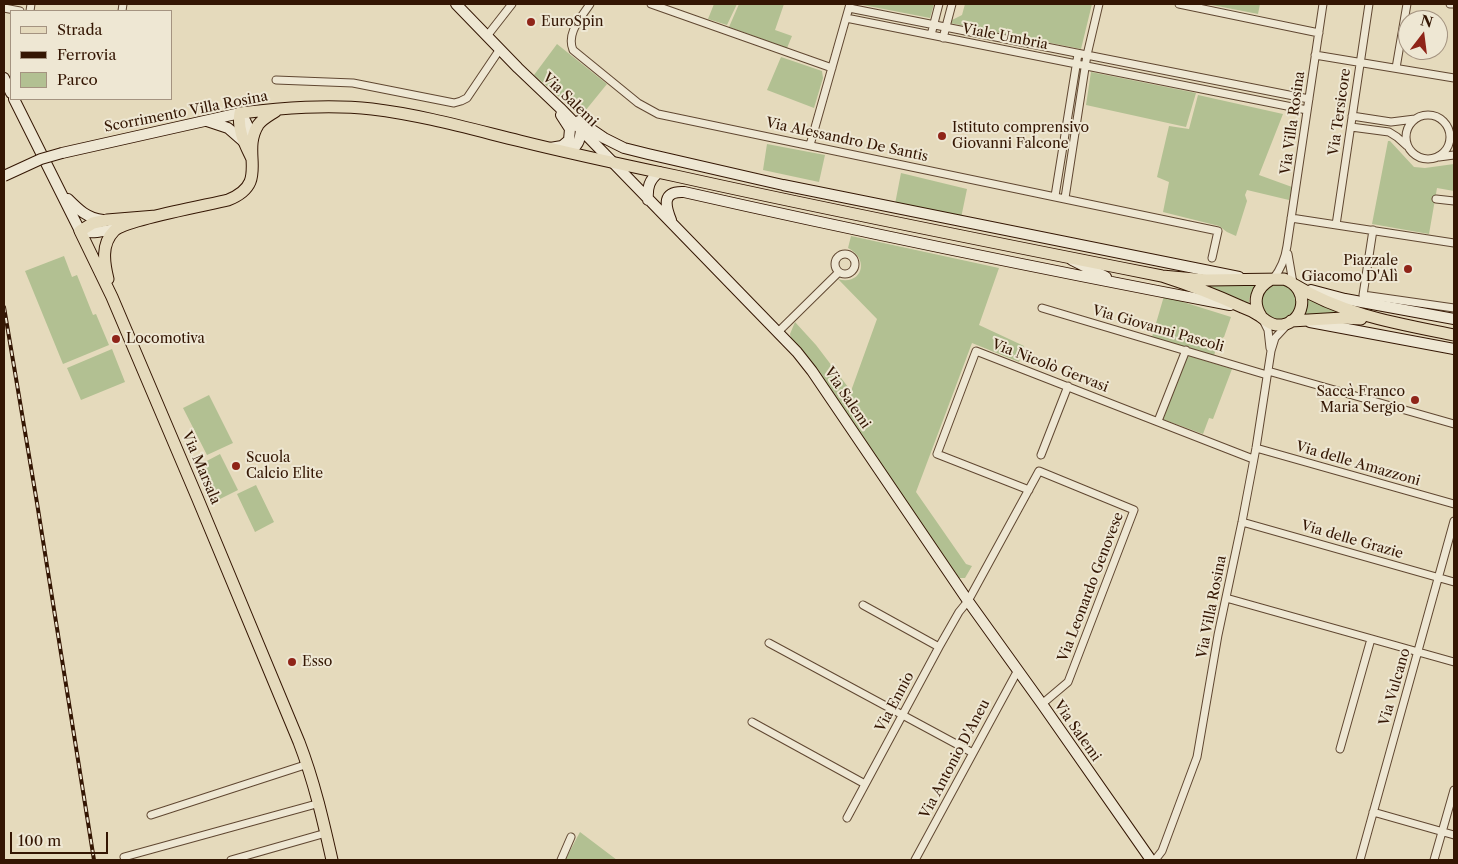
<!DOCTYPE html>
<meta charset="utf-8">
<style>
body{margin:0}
#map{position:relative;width:1458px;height:864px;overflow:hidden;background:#e5dabc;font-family:"Libre Caslon Text",serif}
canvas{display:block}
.frame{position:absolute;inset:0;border:5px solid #341603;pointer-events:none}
.legend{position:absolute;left:10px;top:10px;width:162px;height:90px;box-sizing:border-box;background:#eee7d3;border:1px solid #a49380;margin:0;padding:6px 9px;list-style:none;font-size:15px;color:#341603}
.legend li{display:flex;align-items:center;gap:10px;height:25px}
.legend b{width:25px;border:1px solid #a49380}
.north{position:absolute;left:1398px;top:10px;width:50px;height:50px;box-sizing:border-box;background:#eee7d3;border:1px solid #a49380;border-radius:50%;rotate:15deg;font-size:14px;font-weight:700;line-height:20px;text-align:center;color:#341603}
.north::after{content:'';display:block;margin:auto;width:18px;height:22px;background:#8f2418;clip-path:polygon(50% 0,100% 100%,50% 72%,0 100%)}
.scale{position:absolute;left:10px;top:832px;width:98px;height:22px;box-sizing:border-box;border:2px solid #341603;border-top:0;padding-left:6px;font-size:15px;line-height:18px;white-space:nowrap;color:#341603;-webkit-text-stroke:4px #eee7d3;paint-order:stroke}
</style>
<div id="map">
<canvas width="1458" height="864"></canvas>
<div class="frame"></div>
<ul class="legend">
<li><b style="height:6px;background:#e5dabc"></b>Strada</li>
<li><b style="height:6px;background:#341603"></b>Ferrovia</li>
<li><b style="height:14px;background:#b2c092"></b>Parco</li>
</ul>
<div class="north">N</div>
<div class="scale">100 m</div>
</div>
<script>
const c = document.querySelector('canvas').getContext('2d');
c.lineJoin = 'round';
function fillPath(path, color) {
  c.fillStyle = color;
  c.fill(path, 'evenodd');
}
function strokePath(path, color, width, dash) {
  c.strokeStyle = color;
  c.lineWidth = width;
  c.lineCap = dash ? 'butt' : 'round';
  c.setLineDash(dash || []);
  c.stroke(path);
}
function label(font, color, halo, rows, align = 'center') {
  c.font = font + ' "Libre Caslon Text",serif';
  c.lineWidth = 4;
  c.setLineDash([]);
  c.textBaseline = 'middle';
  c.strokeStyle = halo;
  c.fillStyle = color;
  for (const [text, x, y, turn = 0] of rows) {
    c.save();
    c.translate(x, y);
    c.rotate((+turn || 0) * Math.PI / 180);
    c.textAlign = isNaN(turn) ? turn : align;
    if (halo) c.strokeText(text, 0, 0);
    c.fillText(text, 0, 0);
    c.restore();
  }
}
fillPath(new Path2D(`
 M714,4H737L727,25L708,19Z
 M739,4H784L775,30L792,36L787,48L729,27Z
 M858,4H934L930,18Z
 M965,4H1092L1081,49L950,23V21L962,15Z
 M1207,4H1260L1258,14Z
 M557,44L607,84L581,116L534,75Z
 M781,57L822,71L823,78L814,108L767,90Z
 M1091,72L1196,93L1186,127L1086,105Z
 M1198,95L1283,114L1259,175L1292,187L1289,200L1247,190L1245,195L1247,201L1236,236L1227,232L1219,226L1163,212L1169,182L1157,177L1169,126L1189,129Z
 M1388,141H1390L1414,167L1425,168L1454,164V191L1437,188L1429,234L1372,224Z
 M767,144L825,155L819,182L763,170Z
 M901,173L967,189L961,218L895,204Z
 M851,236L999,268L979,325L1024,346L1019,362L972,343L916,492L966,564L972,566L965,578H959L830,389L805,354L791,338L790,334L795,322L816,345L851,391L877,319L838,279C861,286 871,260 848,248Z
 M64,256L72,277L77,275L93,315L96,314L109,345L63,364L25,271Z
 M1273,283L1287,284L1299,301L1289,320L1274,322L1262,313L1261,292Z
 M1197,284L1254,286L1249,299V304Z
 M1306,295L1346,313L1305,315L1308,301Z
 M1164,296L1231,317L1224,337L1218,340L1214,356L1152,337Z
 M112,349L125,382L81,400L67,368Z
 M1186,355L1232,369L1213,419L1209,418L1203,434L1162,419Z
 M209,395L233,443L207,455L183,408Z
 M220,454L238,490L218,500L201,464Z
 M256,485L274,522L255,532L237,494Z
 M580,832L617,860H565Z`), '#b2c092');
const street = new Path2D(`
 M590,4C581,18 566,33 573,50L638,103L658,114L1218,231L1212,258
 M651,4L832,68
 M1179,4L1319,33
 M1450,4H1454
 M4,8L20,11
 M849,8L1309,99
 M30,11L31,4
 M122,11L123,4
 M846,18L1307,110
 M931,35L939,4
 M487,36L512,4
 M943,38L952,4
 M1315,55L1454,78
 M1396,68L1407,4
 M276,80L353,83L454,103L461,101L467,98L500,49
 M1406 137a22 22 0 1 1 44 0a22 22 0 1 1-44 0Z
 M1352,116L1391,122L1415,119
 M1351,127L1389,132L1397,137L1407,146
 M810,145L850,4
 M1439,157L1454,155
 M1055,196L1078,54
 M1065,198L1087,55L1099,4
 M1436,199L1454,201
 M1291,218L1454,243
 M1336,225L1369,4
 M1373,230L1363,295L1454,308
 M1288,254L1293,283
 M835 264a10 10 0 1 1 20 0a10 10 0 1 1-20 0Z
 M1273,279C1281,269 1285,260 1287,246L1323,4
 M1042,308L1267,375
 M1263,320L1268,330L1270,348
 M778,332L839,272
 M1268,371L1454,424
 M1158,421L1186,350
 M1256,448L1454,504
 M1041,455L1068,386
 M1029,490L937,454L976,351L1253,459
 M1242,522L1454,582
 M1226,598L1454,662
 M863,605L939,647
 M769,643L973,753
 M752,722L865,784
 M1340,749L1371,639
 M1373,812L1454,835
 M151,815L308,764
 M847,818L939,647L959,612L968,601L1039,471L1134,510L1068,682L1042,704
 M124,857L320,803
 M231,860L326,833
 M561,860L571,837
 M915,860L1018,670
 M1155,860L1162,851L1197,757L1218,635L1242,522L1256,448L1271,351L1275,338L1287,325
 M1360,860L1454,521
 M1434,860L1454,790`);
const secondary = new Path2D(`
 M456,4L518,68L560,108L797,352L812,371L968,601L1042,704L1151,860
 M4,78L11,93
 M14,99L80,231C93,234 104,231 118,228
 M207,121L228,128L244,142
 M579,121L604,138L624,148L648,154L783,185L1239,277
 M550,148L562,146L569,140L570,129L561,115
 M567,152C578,147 580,141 581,129
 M62,153L240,113C247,121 249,130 252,140
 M68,199C79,210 87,218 103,220
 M648,200C647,188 649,180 659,172
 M671,220C665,205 662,191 684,192C865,233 1047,270 1230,305
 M1072,260L1106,277
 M1311,290L1345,299L1454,319
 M1310,322L1454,349`);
const primary = new Path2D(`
 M252,159C245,144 237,130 240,113C283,108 328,104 372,109C422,115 471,129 520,141C572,154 624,165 676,176C838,212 1000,244 1162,276L1206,280L1284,279C1312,288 1305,327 1276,325C1269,324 1265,320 1260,316C1254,312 1248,309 1242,307C1216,295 1190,285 1162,276
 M156,216L107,220L93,223L80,231L112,297L197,497L299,742C314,781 323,820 332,860
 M108,279C104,263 101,244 114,231C124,220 208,205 228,200C271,183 240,154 258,125C262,119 270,115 276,111
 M1295,285C1343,315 1400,324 1454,335
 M1261,316C1252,302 1256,288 1270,280
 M1291,321L1343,318L1361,319`);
strokePath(street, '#604731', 9);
strokePath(secondary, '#341603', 12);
strokePath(primary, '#341603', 13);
strokePath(street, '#eee7d3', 7);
strokePath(secondary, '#eee7d3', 10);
strokePath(primary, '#e5dabc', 11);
const rail = new Path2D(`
 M4,307L37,503L94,860`);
strokePath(rail, '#341603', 4);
strokePath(rail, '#eee7d3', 2, [5.5]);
const secondaryBridge = new Path2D(`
 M4,176L41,159L62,153`);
strokePath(secondaryBridge, '#341603', 12, []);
strokePath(secondaryBridge, '#eee7d3', 10);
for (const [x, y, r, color] of [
 [531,22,5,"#8f2418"],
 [942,136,5,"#8f2418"],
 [1408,269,5,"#8f2418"],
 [116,339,5,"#8f2418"],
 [1415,400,5,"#8f2418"],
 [236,466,5,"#8f2418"],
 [292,662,5,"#8f2418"]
]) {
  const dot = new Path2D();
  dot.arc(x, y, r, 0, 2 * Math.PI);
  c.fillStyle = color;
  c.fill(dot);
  strokePath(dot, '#eee7d3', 2);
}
label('14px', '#341603', '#eee7d3', [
 ["EuroSpin",541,22],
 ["Istituto comprensivo",952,128],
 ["Giovanni Falcone",952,144],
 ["Piazzale",1398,261,"right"],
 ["Giacomo D'Alì",1398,277,"right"],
 ["Locomotiva",126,339],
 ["Saccà Franco",1405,392,"right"],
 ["Maria Sergio",1405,408,"right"],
 ["Scuola",246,458],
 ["Calcio Elite",246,474],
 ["Esso",302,662]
], 'left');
label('14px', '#341603', '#eee7d3', [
 ["Viale Umbria",1005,37,11],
 ["Via Salemi",570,100,44],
 ["Scorrimento Villa Rosina",186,112,-11],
 ["Via Tersicore",1340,112,-82],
 ["Via Villa Rosina",1293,123,-82],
 ["Via Alessandro De Santis",847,140,12],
 ["Via Giovanni Pascoli",1158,329,16],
 ["Via Nicolò Gervasi",1050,366,21],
 ["Via Salemi",847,398,56],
 ["Via delle Amazzoni",1358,464,16],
 ["Via Marsala",201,468,67],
 ["Via delle Grazie",1352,540,16],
 ["Via Leonardo Genovese",1091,587,-69],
 ["Via Villa Rosina",1212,607,-79],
 ["Via Vulcano",1395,687,-74],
 ["Via Ennio",895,702,-62],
 ["Via Salemi",1077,731,55],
 ["Via Antonio D'Aneu",955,759,-62]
]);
</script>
